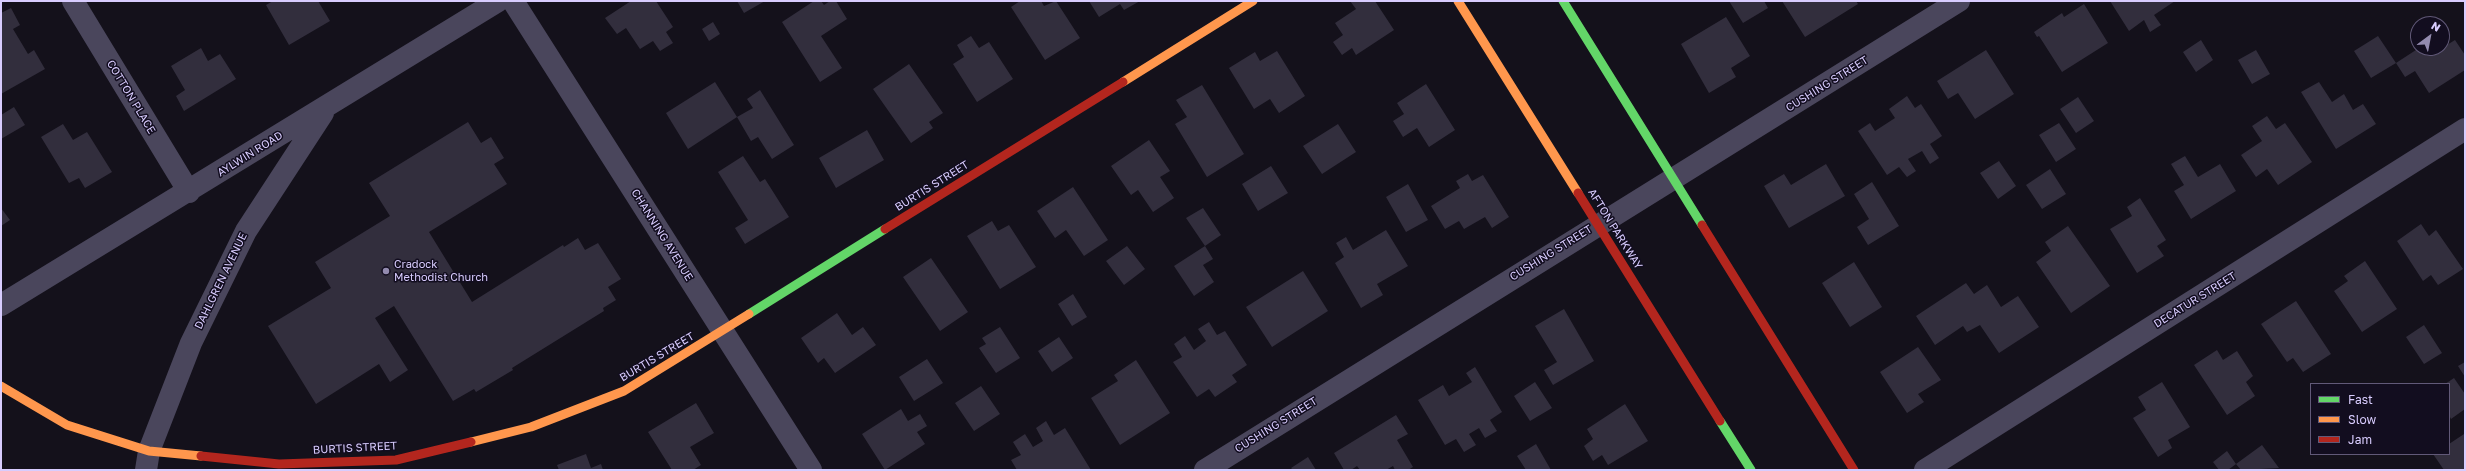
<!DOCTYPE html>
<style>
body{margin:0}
#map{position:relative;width:2466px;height:471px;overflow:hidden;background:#14111b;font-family:"Golos Text",sans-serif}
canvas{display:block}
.frame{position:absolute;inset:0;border:2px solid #d8ccfe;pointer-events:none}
.legend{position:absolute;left:2310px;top:383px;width:140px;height:72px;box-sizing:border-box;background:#120d1f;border:1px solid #615978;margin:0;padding:5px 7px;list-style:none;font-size:12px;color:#d8ccfe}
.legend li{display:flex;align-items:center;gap:8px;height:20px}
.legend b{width:20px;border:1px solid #615978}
.north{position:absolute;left:2410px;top:16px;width:40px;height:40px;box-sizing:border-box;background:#120d1f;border:1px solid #615978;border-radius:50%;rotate:32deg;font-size:11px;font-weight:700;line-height:16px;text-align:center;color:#d8ccfe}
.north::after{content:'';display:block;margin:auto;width:14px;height:18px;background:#938baf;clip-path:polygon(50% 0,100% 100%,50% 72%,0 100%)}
</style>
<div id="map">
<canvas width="2466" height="471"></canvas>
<div class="frame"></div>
<ul class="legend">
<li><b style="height:5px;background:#63d668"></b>Fast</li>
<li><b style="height:5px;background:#ff974d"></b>Slow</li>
<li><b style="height:5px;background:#b3261e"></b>Jam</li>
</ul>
<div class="north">N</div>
</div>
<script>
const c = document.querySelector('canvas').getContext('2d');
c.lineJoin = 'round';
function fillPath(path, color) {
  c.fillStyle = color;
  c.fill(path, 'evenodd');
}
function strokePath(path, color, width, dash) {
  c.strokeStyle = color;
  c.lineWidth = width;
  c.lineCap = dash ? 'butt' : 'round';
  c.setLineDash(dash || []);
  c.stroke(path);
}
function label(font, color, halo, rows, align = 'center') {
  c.font = font + ' "Golos Text",sans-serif';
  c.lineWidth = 3;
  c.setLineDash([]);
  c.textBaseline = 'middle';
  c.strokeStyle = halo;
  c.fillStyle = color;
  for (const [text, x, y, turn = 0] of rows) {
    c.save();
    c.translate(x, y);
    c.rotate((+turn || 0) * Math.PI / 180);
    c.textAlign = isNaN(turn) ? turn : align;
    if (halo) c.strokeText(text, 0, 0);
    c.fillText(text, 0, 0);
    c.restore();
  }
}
fillPath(new Path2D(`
 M273,1H318L330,21L289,45L266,5Z
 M631,1H656L673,27L666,32L673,43L660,51L653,41L640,49L626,28L617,34L605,18Z
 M737,1H765L744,13Z
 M814,1H821L824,5L830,1H836L847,19L821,36L842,68L820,82L782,22Z
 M1020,1H1041L1044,6L1056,1L1080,38L1045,60L1011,7Z
 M1089,1H1140L1124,10L1120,4L1099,17Z
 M1350,1H1375L1394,30L1356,55L1352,48L1342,55L1333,42L1343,35L1335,23L1356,9Z
 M1729,1H1764L1768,8L1743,23Z
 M1782,1H1856L1858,4L1805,37Z
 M2110,1H2175L2154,15L2161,25L2150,32L2144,20L2129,31Z
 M2084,4L2108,43L2062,72L2039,36L2037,37L2034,32L2062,13L2064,17Z
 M11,8L20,25L13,29L28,54L34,50L45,69L1,94V13Z
 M1726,17L1750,56L1731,68L1736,77L1709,93L1681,44Z
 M713,22L720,34L709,41L702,29Z
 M971,36L979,48L989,42L1013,79L977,102L953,64L964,57L957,45Z
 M2378,36L2396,63L2419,48H2442L2455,40L2465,55V70L2429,93L2415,71L2405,77L2396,63L2371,78L2354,51Z
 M2201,40L2213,60L2196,72L2183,52Z
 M201,48L208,61L220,54L236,79L184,111L176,96L185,90L171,66Z
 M1986,50L2014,94L1975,119L1958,93L1948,99L1937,81Z
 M2256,50L2270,74L2252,84L2238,60Z
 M1277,51L1305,96L1279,113L1270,99L1254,109L1229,68L1255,52L1260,61Z
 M909,64L943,113L929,122L933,128L911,143L873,89Z
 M715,82L737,117L688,149L666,113Z
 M2319,82L2332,102L2344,94L2353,110L2363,104L2376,124L2336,149L2301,92Z
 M1426,84L1455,130L1429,147L1417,128L1403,137L1393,121L1404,114L1397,103Z
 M1202,85L1244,154L1207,177L1175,124L1187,117L1176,100Z
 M760,90L794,145L772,159L758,137L751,141L737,117L753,108L747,99Z
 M1907,96L1915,108L1921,104L1942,136L1930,144L1939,158L1930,164L1922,151L1908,159L1916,171L1907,177L1899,167L1887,175L1858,131L1870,123L1875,131L1895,118L1889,109Z
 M2078,97L2094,121L2076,133L2060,109Z
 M14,107L25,125L1,139V115Z
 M2267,116L2276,129L2285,123L2312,162L2278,185L2267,169L2256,177L2241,155L2262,141L2252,126Z
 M468,122L481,143L491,137L504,158L494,164L507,184L429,232L472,302L563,245L564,247L578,238L585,250L598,243L621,279L608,287L616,300L603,308L604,311L512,368L513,370L476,392L474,389L453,401L394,306L375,318L408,370L390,382L379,364L316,404L268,326L331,288L315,262L390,216L369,183Z
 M2059,123L2076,149L2056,162L2039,135Z
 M63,124L73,140L87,132L112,172L85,188L79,178L69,183L41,137Z
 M1338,124L1356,152L1322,174L1303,146Z
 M867,130L884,160L836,188L819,158Z
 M1149,140L1170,171L1160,177L1174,198L1153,212L1138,190L1131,195L1111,166Z
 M743,156L760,182L765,179L789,217L745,244L735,228L748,220L718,172Z
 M2185,156L2198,177L2220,164L2236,191L2191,219L2174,191L2184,185L2171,164Z
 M1999,161L2016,186L1998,199L1980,173Z
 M1826,164L1845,196L1789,228L1764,186L1784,174L1791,185Z
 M1271,166L1288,193L1258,211L1242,184Z
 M2050,169L2066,194L2042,209L2026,185Z
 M1468,174L1472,181L1483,175L1509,217L1492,228L1485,217L1464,229L1459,221L1445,229L1431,206L1460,188L1456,181Z
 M1872,182L1899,226L1868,245L1857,227L1869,219L1854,194Z
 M1408,184L1428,220L1406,232L1386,197Z
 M1073,187L1108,240L1084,256L1066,230L1055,238L1037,211Z
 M2140,198L2166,240L2157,246L2164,256L2137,273L2110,229L2132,216L2127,207Z
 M1,208L10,220L1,226Z
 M1203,208L1221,235L1205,246L1186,218Z
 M992,221L998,231L1009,225L1036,267L1000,289L967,236Z
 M2421,224L2429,236L2436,230L2463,269L2438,285L2431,275L2423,281L2397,241Z
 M2068,226L2110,286L2071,313L2036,262L2051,251L2045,242Z
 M1386,230L1408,266L1377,284L1383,295L1361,308L1335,263L1344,257L1336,243L1346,237L1353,250Z
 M1127,246L1145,269L1124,285L1106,261Z
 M1205,246L1213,259L1203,265L1214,282L1194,296L1174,266Z
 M931,258L968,312L940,331L903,277Z
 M2365,261L2397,309L2362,332L2334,291L2348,281L2344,276Z
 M1854,262L1882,307L1850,327L1822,283Z
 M1303,271L1328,311L1272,347L1246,307Z
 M1966,283L1974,294L1987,285L2001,307L2018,296L2039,327L1999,353L1980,325L1967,332L1963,326L1935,345L1916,316Z
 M1073,294L1087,317L1072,326L1058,304Z
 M2296,301L2331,354L2303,372L2293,358L2287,362L2261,324Z
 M1564,309L1594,361L1553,385L1544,370L1557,362L1535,326Z
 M837,313L852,335L863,327L876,345L835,373L824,358L818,363L801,338Z
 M1209,322L1217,335L1225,331L1247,365L1232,375L1237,382L1215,397L1209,389L1197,397L1173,362L1182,357L1174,344L1185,336L1194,350L1206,341L1198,329Z
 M2424,325L2442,353L2424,364L2406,337Z
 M1000,327L1020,358L996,373L979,348L986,344L982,338Z
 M1059,337L1073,358L1052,372L1038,351Z
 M1918,347L1941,380L1918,394L1924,402L1907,413L1880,372Z
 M2217,350L2223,360L2237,351L2253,376L2246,382L2255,396L2227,415L2194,365Z
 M927,359L943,383L914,401L899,377Z
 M1136,360L1170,413L1120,445L1091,398L1118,381L1114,375Z
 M2465,362V377L2458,366Z
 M1475,367L1502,412L1490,420L1497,431L1485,438L1479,428L1469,434L1476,445L1464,452L1456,439L1445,445L1418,400L1443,385L1449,396L1472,382L1466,373Z
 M2454,378L2465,394V409L2451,419L2449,415V384H2445Z
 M1535,382L1552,408L1530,421L1514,396Z
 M2162,382L2190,427L2168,440L2172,448L2158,457L2133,418L2146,410L2138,397Z
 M981,386L1000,414L974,431L955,403Z
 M696,403L714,433L690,447L701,465L693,470H672L648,432Z
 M1625,404L1648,441L1608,465L1602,455L1593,461L1584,446L1593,439L1587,429Z
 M901,409L908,421L920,414L927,426L917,432L925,444L885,470L862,434Z
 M1396,415L1408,434L1397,440L1413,467L1408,470H1395L1393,466L1386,470H1360L1357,466L1351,470H1344L1334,453Z
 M1046,421L1054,435L1065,428L1091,470H1017L1011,460L1021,455L1013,442L1025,434L1033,447L1043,441L1036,428Z
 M2464,434L2465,470H2444L2433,454H2449V444Z
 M1536,444L1551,470H1526L1517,456Z
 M2262,445L2279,468L2241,470L2236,464Z
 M2227,451L2236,464L2228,470H2219L2213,462Z
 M586,454L591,468L601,464L603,470H559L557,465Z
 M1308,457L1316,470H1293L1291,468Z`), '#322e3d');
strokePath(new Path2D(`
 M73,1L189,192
 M513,1L811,470
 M1,305L498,1
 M146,470L149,451L191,343L246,231L323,113
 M1205,470L1959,1
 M1925,470L2465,129`), '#4a465c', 22);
strokePath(new Path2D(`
 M1563,1L1702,225
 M749,314L885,229
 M1720,421L1751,470`), '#63d668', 9);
strokePath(new Path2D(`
 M1458,1L1578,193
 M1123,82L1253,1
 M1,386L67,425L149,451L201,456
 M471,442L531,427L624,391L749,314`), '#ff974d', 9);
strokePath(new Path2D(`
 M1578,193L1720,421
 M1702,225L1854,470
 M885,229L1123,82
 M201,456L279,464L396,460L471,442`), '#b3261e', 9);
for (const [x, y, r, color] of [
 [386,271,4,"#938baf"]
]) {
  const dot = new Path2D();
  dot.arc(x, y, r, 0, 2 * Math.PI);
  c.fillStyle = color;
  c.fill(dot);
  strokePath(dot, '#120d1f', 1.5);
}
label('11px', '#d8ccfe', '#120d1f', [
 ["CUSHING STREET",1827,84,-32],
 ["COTTON PLACE",131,97,59],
 ["AYLWIN ROAD",250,154,-32],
 ["BURTIS STREET",932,186,-32],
 ["AFTON PARKWAY",1615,229,58],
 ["CHANNING AVENUE",662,235,58],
 ["CUSHING STREET",1551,253,-32],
 ["DAHLGREN AVENUE",221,281,-64],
 ["DECATUR STREET",2195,300,-32],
 ["BURTIS STREET",657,357,-31],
 ["CUSHING STREET",1276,425,-32],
 ["BURTIS STREET",355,448,-3]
]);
label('11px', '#d8ccfe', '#120d1f', [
 ["Cradock",394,265],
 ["Methodist Church",394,278]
], 'left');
</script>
